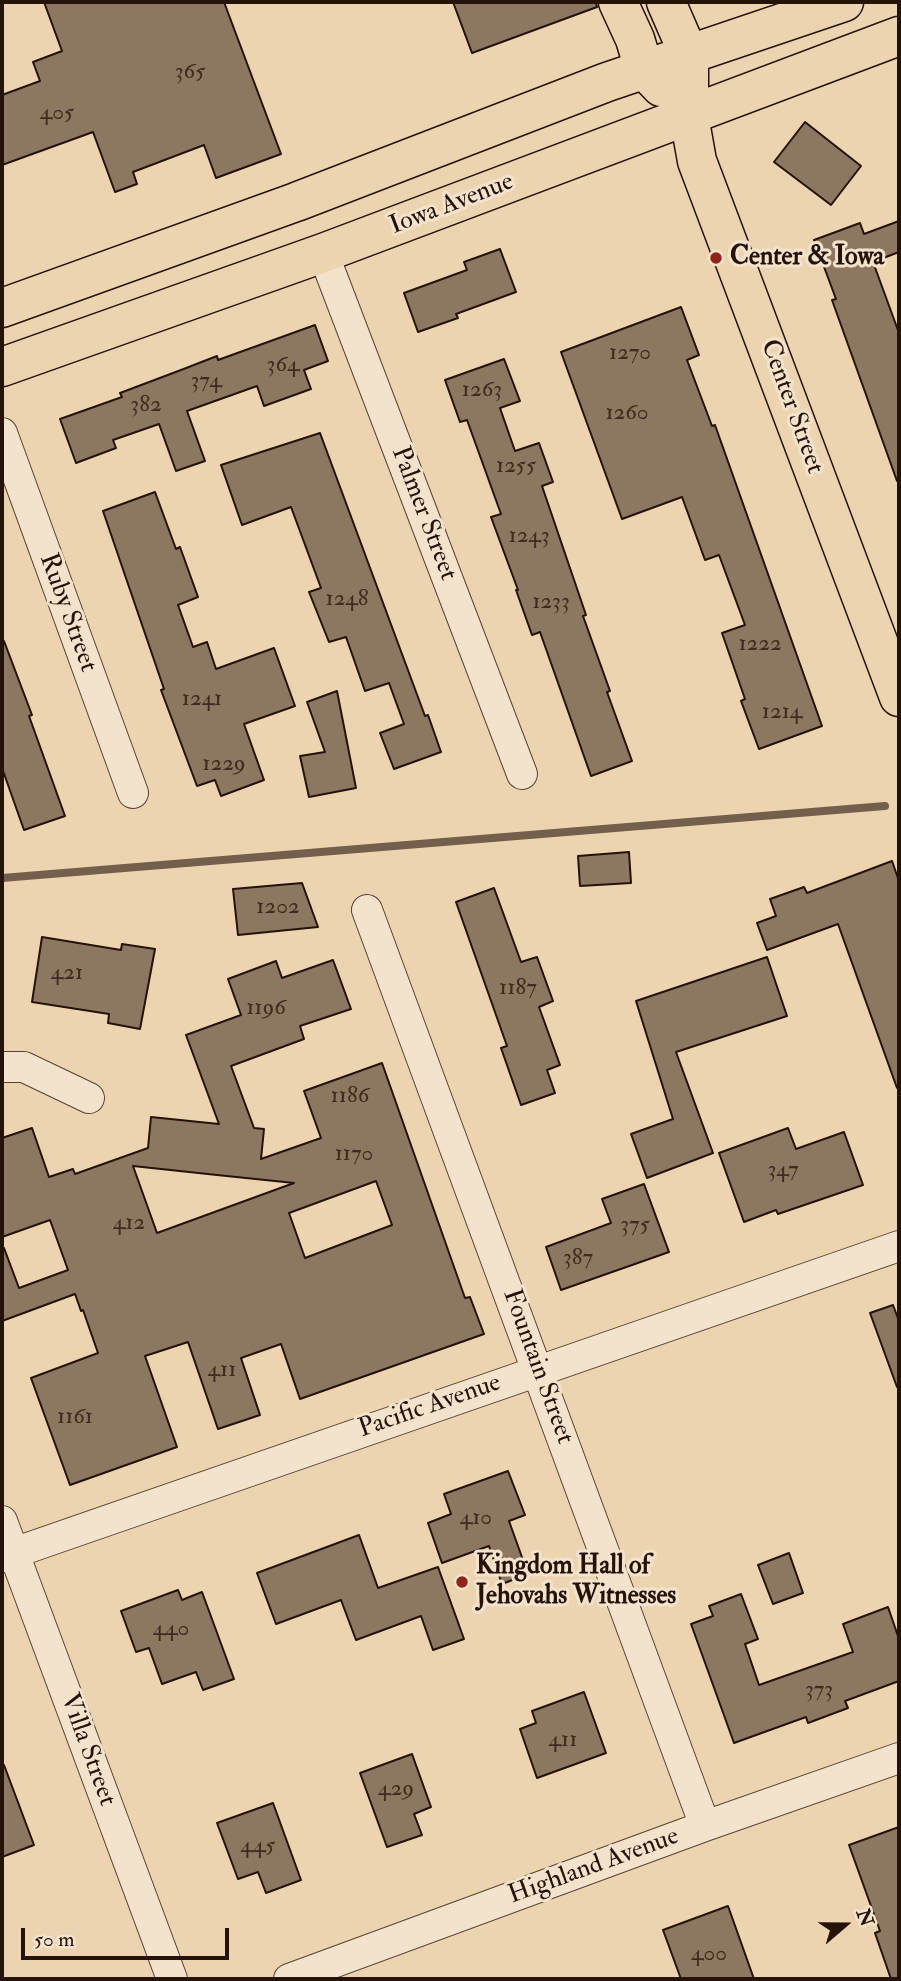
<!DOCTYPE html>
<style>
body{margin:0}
#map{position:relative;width:901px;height:1981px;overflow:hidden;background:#edd4b1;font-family:"IM FELL Double Pica",serif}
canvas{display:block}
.frame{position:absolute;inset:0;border:4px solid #251209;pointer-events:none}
.north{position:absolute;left:810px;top:1890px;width:70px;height:70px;-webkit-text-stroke:5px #f3e3cc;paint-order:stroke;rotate:70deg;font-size:19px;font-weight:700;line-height:28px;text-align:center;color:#251209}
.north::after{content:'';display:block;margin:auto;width:24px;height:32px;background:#251209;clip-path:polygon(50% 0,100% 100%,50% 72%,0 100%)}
.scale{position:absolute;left:21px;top:1928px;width:208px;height:32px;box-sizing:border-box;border:4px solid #251209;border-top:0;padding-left:9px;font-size:21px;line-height:24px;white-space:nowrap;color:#251209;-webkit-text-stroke:5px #f3e3cc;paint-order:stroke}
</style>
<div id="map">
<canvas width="901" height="1981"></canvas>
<div class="frame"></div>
<div class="north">N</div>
<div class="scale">50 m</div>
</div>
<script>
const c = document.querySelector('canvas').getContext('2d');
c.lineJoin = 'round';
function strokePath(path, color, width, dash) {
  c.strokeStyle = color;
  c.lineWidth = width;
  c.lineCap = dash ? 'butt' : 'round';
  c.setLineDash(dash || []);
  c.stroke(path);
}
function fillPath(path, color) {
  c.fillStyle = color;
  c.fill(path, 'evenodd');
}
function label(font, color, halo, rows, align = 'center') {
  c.font = font + ' "IM FELL Double Pica",serif';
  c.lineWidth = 6;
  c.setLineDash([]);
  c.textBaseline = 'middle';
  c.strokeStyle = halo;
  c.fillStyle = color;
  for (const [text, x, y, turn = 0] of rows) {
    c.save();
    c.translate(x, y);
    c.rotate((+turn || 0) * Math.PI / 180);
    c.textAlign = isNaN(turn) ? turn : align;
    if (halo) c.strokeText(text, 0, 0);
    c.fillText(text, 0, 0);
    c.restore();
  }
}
strokePath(new Path2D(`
 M2,878L885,806`), '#745f4c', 8);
const building = new Path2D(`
 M44,2H224L281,154L216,178L204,145L133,172L137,184L115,192L93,132L2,165V95L40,81L33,62L62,51Z
 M453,2H596L597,7L472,53Z
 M805,122L861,166L831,205L774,162Z
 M899,221V252L873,262L899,333V481H897L832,300L836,299L814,240L860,223L864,234Z
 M500,249L516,292L456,314L458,318L418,332L404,293L467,270L464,262Z
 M681,307L699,355L687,360L712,426L715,425L822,726L759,749L741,701L745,699L722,633L745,625L719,555L705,560L682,497L622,519L561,352Z
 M315,325L328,361L304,370L311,389L264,406L257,386L187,411L205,461L176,471L159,424L113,440L116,448L76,463L60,419L122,397L120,393L181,370L217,356L218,360Z
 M504,359L520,401L500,408L515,451L539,443L553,482L542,486L586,615L583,616L610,691L607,692L632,761L591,776L540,632L532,635L516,590H518L491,517L501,514L467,420L460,422L445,380Z
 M320,433L425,716L428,715L441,752L394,769L380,733L404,724L389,683L365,691L346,637L329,642L309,592L321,588L291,507L242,525L221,465Z
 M155,492L176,549L180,547L198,597L178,605L193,647L207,642L216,669L274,648L295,706L244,724L264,780L221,796L215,780L197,786L161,690L164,689L103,511Z
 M2,641H4L32,715L29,716L65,816L24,830L2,768Z
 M337,691L356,788L309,797L300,756L325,752L307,702Z
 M629,852L631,883L580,886L578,856Z
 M892,861L899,881V1088H897L838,924L767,950L757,923L776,916L770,899L804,887L807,893Z
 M302,883L318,927L238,935L233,889Z
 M494,888L521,962L537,957L553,1001L539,1007L560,1065L547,1070L555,1093L521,1105L501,1048L507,1046L456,902Z
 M42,937L121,950L122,944L155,949L140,1029L108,1023L109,1014L32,1002Z
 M767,957L787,1016L676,1052L713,1153L647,1178L631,1134L673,1119L636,1001Z
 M333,960L351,1009L300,1026L304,1039L231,1066L254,1128L264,1129L261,1159L321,1138L304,1091L382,1063L465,1298L470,1297L484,1334L300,1399L281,1344L241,1358L260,1415L218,1429L188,1342L145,1356L177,1447L70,1485L31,1378L98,1353L83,1310L81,1311L75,1294L2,1321V1249L4,1248L19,1288L68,1270L50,1220L2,1237V1138L32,1128L49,1177L73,1169L75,1174L148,1148L151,1117L219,1124L186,1035L241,1015L228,979L276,961L282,978ZM133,1166L217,1175L294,1183L157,1233ZM376,1181L392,1225L305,1258L289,1213Z
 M788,1128L796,1149L844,1132L863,1185L778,1214L776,1210L744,1222L719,1153Z
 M644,1184L669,1252L561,1290L546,1247L611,1223L602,1199Z
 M893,1305L899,1321V1387H897L870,1313Z
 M508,1471L525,1515L509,1521L528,1574L502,1584L489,1546L442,1563L428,1523L451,1514L444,1494Z
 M359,1535L378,1588L438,1567L464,1639L433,1650L421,1616L356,1640L341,1600L276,1624L257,1573Z
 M789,1553L803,1593L773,1604L758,1565Z
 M178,1590L182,1600L202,1592L234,1679L203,1690L196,1672L162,1684L149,1648L136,1652L121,1611Z
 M741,1594L758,1639L745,1644L759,1685L853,1652L843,1624L888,1607L899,1639V1681L845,1701L848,1708L808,1723L806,1717L734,1743L691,1624L713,1616L709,1606Z
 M584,1692L606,1753L537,1778L520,1729L536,1723L532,1711Z
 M412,1754L431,1807L414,1814L422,1835L387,1847L360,1773Z
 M4,1765L34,1845L2,1857V1766Z
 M273,1803L301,1880L266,1893L258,1872L238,1879L217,1823Z
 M899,1827V1979H891L875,1933L880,1931L849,1845Z
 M728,1906L754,1979H681L663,1930Z`);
fillPath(building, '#8d7760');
strokePath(building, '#251209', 2);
const minor = new Path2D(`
 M323,253L522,774
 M2,433L133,793
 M367,910L705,1826
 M2,1067H24L89,1098
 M2,1521L172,1979
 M2,1557L899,1246
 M289,1979L705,1826L899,1758`);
const major = new Path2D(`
 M618,2L635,39L644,69L661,87
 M666,2L689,55V116L697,161L899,697
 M2,308L296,202L607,82L844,2
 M2,367L323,253L899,36`);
strokePath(minor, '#574233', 32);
strokePath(major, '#251209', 41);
strokePath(minor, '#f3e3cc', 30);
strokePath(major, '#edd4b1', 38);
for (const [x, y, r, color] of [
 [716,258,7,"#8f2418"],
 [462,1582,7,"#8f2418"]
]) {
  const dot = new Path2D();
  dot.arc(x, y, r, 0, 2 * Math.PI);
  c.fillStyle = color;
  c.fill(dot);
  strokePath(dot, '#f3e3cc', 2.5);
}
label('23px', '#3f2b1f', null, [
 ["365",190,73],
 ["405",57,114],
 ["1270",630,354],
 ["364",283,366],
 ["374",206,382],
 ["1263",482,391],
 ["382",146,406],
 ["1260",627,414],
 ["1255",516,467],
 ["1243",529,537],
 ["1248",347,600],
 ["1233",551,603],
 ["1222",760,645],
 ["1241",202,700],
 ["1214",782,713],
 ["1229",224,765],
 ["1202",278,908],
 ["421",67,974],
 ["1187",518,989],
 ["1196",266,1009],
 ["1186",350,1097],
 ["1170",354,1155],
 ["347",783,1171],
 ["412",129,1224],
 ["375",635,1226],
 ["387",578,1259],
 ["411",222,1371],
 ["1161",75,1418],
 ["410",476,1519],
 ["440",171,1630],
 ["373",819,1691],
 ["411",563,1741],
 ["429",396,1790],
 ["445",258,1847],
 ["400",709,1955]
]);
label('26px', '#251209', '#f3e3cc', [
 ["Iowa Avenue",452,205,-21],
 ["Center Street",791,407,70],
 ["Palmer Street",423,514,69],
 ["Ruby Street",67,613,70],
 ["Fountain Street",537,1367,70],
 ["Pacific Avenue",430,1407,-19],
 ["Villa Street",87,1750,70],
 ["Highland Avenue",594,1867,-20]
]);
label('bold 26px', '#251209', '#f3e3cc', [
 ["Center & Iowa",730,258],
 ["Kingdom Hall of",476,1567],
 ["Jehovahs Witnesses",476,1597]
], 'left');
</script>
